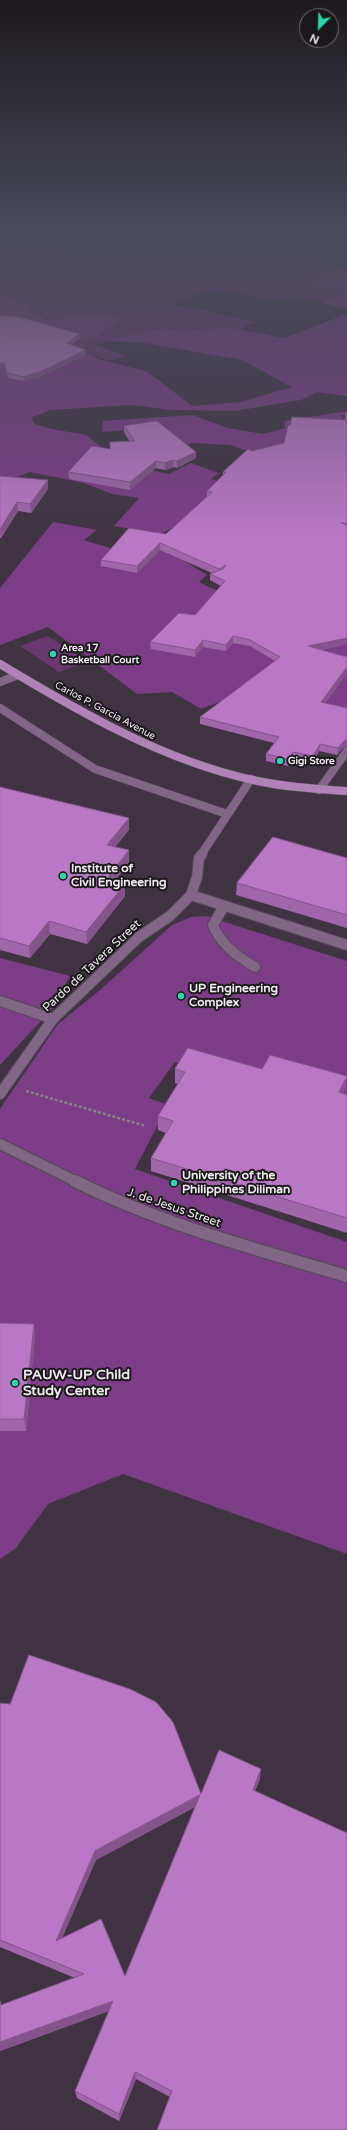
<!DOCTYPE html>
<style>
body{margin:0}
#map{position:relative;width:347px;height:2130px;overflow:hidden;background:#342d35;font-family:"Varela Round",sans-serif}
canvas{display:block}
.north{position:absolute;left:299px;top:8px;width:40px;height:40px;box-sizing:border-box;background:#1a161a;border:1px solid #706b70;border-radius:50%;rotate:203deg;font-size:11px;font-weight:700;line-height:16px;text-align:center;color:#f0ebf0}
.north::after{content:'';display:block;margin:auto;width:14px;height:18px;background:#29d5ac;clip-path:polygon(50% 0,100% 100%,50% 72%,0 100%)}
</style>
<div id="map">
<canvas width="347" height="2130"></canvas>
<div class="north">N</div>
</div>
<script>
const c = document.querySelector('canvas').getContext('2d');
c.lineJoin = 'round';
function fillPath(path, color) {
  c.fillStyle = color;
  c.fill(path, 'evenodd');
}
function strokePath(path, color, width, dash) {
  c.strokeStyle = color;
  c.lineWidth = width;
  c.lineCap = dash ? 'butt' : 'round';
  c.setLineDash(dash || []);
  c.stroke(path);
}
function label(font, color, halo, rows, align = 'center') {
  c.font = font + ' "Varela Round",sans-serif';
  c.lineWidth = 4;
  c.setLineDash([]);
  c.textBaseline = 'middle';
  c.strokeStyle = halo;
  c.fillStyle = color;
  for (const [text, x, y, turn = 0] of rows) {
    c.save();
    c.translate(x, y);
    c.rotate((+turn || 0) * Math.PI / 180);
    c.textAlign = isNaN(turn) ? turn : align;
    if (halo) c.strokeText(text, 0, 0);
    c.fillText(text, 0, 0);
    c.restore();
  }
}
fillPath(new Path2D(`
 M0,236H347V2130H0Z`), '#3f3341');
fillPath(new Path2D(`
 M118,236H325L347,246C335,260 321,271 310,286L335,289L343,294L323,303L298,296L279,300L225,292L200,293L174,304L255,322L239,330L227,327L183,331L163,328L95,345L125,356L108,361L75,348L72,345V340L98,335L121,321L69,315L58,320L38,318L28,312L23,302L4,296L0,292V266L17,268L69,245Z
 M48,636L87,661L59,672L20,646Z`), '#68386f');
fillPath(new Path2D(`
 M0,236H118L69,245L61,249L67,263L52,271L0,266Z
 M331,264L347,270V309L323,303L343,293L335,289L309,286L313,277Z
 M0,292C8,299 20,300 29,307V312C37,317 48,322 58,320C62,320 65,316 69,315C82,312 110,314 121,320L99,335L96,338L72,340V345L99,359L148,372L192,406L241,402L292,387L242,360L145,343L106,341L163,328L183,331L227,327L284,338L347,314V396L317,392L301,400L235,411L172,410L131,405L50,410L31,418L35,424L52,429L86,435L102,448L140,468L169,474L191,463L219,473L211,479L251,491L160,534L114,526L139,498L112,494L84,483L30,472L9,480L0,481Z
 M347,411V415H341L347,424L246,459L248,451L230,445L191,443L185,449L128,430L102,432L103,421L192,415L228,428L263,434L285,428L284,421Z
 M53,522L97,530L84,540L113,549L124,543L167,550L207,575L199,582L224,594L347,624V725L232,697L201,709L172,692L137,694L48,627L0,645V588Z
 M206,916L347,961V1129L324,1100L175,1062L149,1098L168,1105L135,1169L347,1242V1554L123,1474L48,1504L16,1548L0,1559V1109L58,1024L100,990L172,925L191,917Z
 M0,958L70,976L51,1010L0,1065Z`), '#7b3d85');
const serviceFar2 = new Path2D(`
 M0,682L18,675
 M0,708L95,769L227,814`);
const serviceFar1 = new Path2D(`
 M191,895L347,945
 M224,906L213,925C221,945 237,956 255,967
 M0,1001L53,1019
 M0,1144L77,1182`);
const service = new Path2D(`
 M75,1181C161,1224 255,1249 347,1276`);
const minorFar2 = new Path2D(`
 M0,242L45,236`);
const minorFar1 = new Path2D(`
 M319,790L347,751
 M201,855L251,779`);
const minor = new Path2D(`
 M0,1094L53,1019L139,937L170,916L191,895L197,877L199,858L202,854`);
const secondary = new Path2D(`
 M0,664C80,712 162,760 253,780C284,787 316,789 347,791`);
strokePath(serviceFar2, '#524b53', 9);
strokePath(serviceFar1, '#524b53', 12);
strokePath(service, '#524b53', 14);
strokePath(minorFar2, '#524b53', 5.5);
strokePath(minorFar1, '#524b53', 9);
strokePath(minor, '#524b53', 12);
strokePath(secondary, '#524b53', 9);
strokePath(new Path2D(`
 M26,1091L146,1126`), '#898289', 2.5, [3, 2]);
strokePath(serviceFar2, '#816686', 8);
strokePath(serviceFar1, '#816686', 10);
strokePath(service, '#816686', 12);
strokePath(minorFar2, '#816686', 4.5);
strokePath(minorFar1, '#816686', 8);
strokePath(minor, '#816686', 10);
strokePath(secondary, '#af83b6', 8);
fillPath(new Path2D(`
 M0,315L80,338L71,345L86,350V355L42,376L24,381L8,378L5,367Z
 M345,413H347V644L321,650L347,673L325,703L347,708V746L343,748L337,755L319,751L313,763L293,759L288,766L266,761V754L274,743L200,724V717L275,661L250,646L233,643L226,651L203,647L195,657L151,649L150,642L195,615L221,586L210,580V574L212,573L160,550L137,573L101,566V560L166,534L207,497V491L223,475V472L252,451L284,443L345,419Z
 M124,426L196,452V458L177,468L173,467L165,470L156,468L130,490L69,479L68,472L110,449V442H130L124,432Z
 M0,476L48,489L31,513L18,511L1,538H0Z
 M0,787L129,818V830L115,847L129,850V862L115,881L125,884V896L87,944L50,934L30,958L0,950Z
 M347,858V928L236,895L237,883Z
 M175,1069H262L347,1076L345,1090L343,1094L347,1095V1233L151,1171V1158L166,1133L158,1130V1116L178,1084L175,1083Z
 M0,1323L34,1324L35,1336L26,1431H0Z
 M0,1703L201,1794L260,1779L255,1791L347,1833L170,2097L136,2079L119,2121L77,2098L75,2091L109,2011L0,2051V2000L1,2005L75,1978L0,1947ZM195,1807L125,1976L62,1938L96,1860Z`), '#9f67a9');
fillPath(new Path2D(`
 M80,334V338L67,348V343Z
 M86,350V355L42,376L24,381L23,377Z
 M4,362L5,367L0,369V364Z
 M196,452V458L177,468V461Z
 M173,460V467L165,470V463Z
 M156,461V468L130,490V482Z
 M48,480V489L31,513L30,504Z
 M17,502L18,511L1,538L0,529Z
 M160,543V550L137,573V566Z
 M233,636V643L226,651V645Z
 M347,638V644L307,653L308,646Z
 M203,640V647L195,657V650Z
 M347,667V673L320,709L321,702Z
 M347,739V746L343,748L337,755L338,748L344,741Z
 M320,744L319,751L313,763V756Z
 M293,752V759L288,766L289,759Z
 M129,818V830L107,857V845Z
 M129,850V862L107,891V879Z
 M125,884V896L87,944L86,932Z
 M49,921L50,934L30,958L29,946Z
 M347,1076L345,1090L337,1106L339,1092Z
 M34,1324L35,1336L26,1431L24,1419Z
 M261,1769L260,1779L252,1799L253,1790Z
 M200,1795V1804L96,1860L57,1949L56,1941L95,1851Z
 M113,2001L114,2009L0,2051V2042Z
 M135,2072L136,2079L119,2121V2114Z`), '#825489');
const building = new Path2D(`
 M0,315L20,317L80,334L67,343L86,350L42,371L23,377L7,373L4,362L0,364Z
 M292,417L347,420V523H341L347,525V638L308,646L347,657V667L321,702L347,708V739L344,741L338,748L320,744L313,756L293,752L289,759L266,754L279,737L200,717L280,657L250,640L233,636L226,645L203,640L195,650L150,642L179,613L195,615L225,581L210,574L223,569L226,565L219,569L160,543L137,566L101,560L129,528L166,534L212,492L207,491L226,472H223L248,449L252,451L284,443L288,425H290Z
 M157,421L196,452L177,461L173,460L165,463L156,461L130,482L68,472L92,446L110,449V442L135,441L124,426Z
 M0,476L48,480L30,504L17,502L0,529Z
 M0,787L129,818L107,845L129,850L107,879L125,884L86,932L49,921L29,946L0,938Z
 M273,837L347,858V915L237,883Z
 M188,1048L262,1069L270,1055L347,1076L339,1092L347,1095V1218L151,1158L173,1121L158,1116L185,1072L175,1069Z
 M0,1323L34,1324L24,1419H0Z
 M29,1655L130,1689L156,1702L173,1722L201,1794L219,1750L261,1769L253,1790L347,1833V2130H157L172,2091L135,2072L119,2114L75,2091L113,2001L0,2042V2001L1,2005L84,1974L0,1940V1703L10,1704ZM200,1795L125,1976L101,1919L56,1941L95,1851Z`);
fillPath(building, '#b978c4');
strokePath(building, '#825489', 1);
const sky = c.createLinearGradient(0, 0, 0, 535);
sky.addColorStop(0, '#1d191d');
sky.addColorStop(0.44, '#4a4c5c');
sky.addColorStop(1, '#4a4c5c00');
c.fillStyle = sky;
c.fillRect(0, 0, 347, 535);
for (const [x, y, r, color] of [
 [53,654,4,"#29d5ac"],
 [280,761,4,"#29d5ac"],
 [63,876,4,"#29d5ac"],
 [181,996,4,"#29d5ac"],
 [174,1183,4,"#29d5ac"],
 [15,1383,4,"#29d5ac"]
]) {
  const dot = new Path2D();
  dot.arc(x, y, r, 0, 2 * Math.PI);
  c.fillStyle = color;
  c.fill(dot);
  strokePath(dot, '#1a161a', 1.5);
}
label('bold 10px', '#f0ebf0', '#1a161a', [
 ["Area 17",61,648],
 ["Basketball Court",61,660],
 ["Gigi Store",288,761]
], 'left');
label('10px', '#f0ebf0', '#1a161a', [
 ["Carlos P. Garcia Avenue",105,711,28]
]);
label('bold 12px', '#f0ebf0', '#1a161a', [
 ["Institute of",71,869],
 ["Civil Engineering",71,883],
 ["UP Engineering",189,989],
 ["Complex",189,1003],
 ["University of the",182,1176],
 ["Philippines Diliman",182,1190]
], 'left');
label('12px', '#f0ebf0', '#1a161a', [
 ["Pardo de Tavera Street",92,966,-43],
 ["J. de Jesus Street",174,1208,19]
]);
label('bold 14px', '#f0ebf0', '#1a161a', [
 ["PAUW-UP Child",23,1375],
 ["Study Center",23,1391]
], 'left');
</script>
